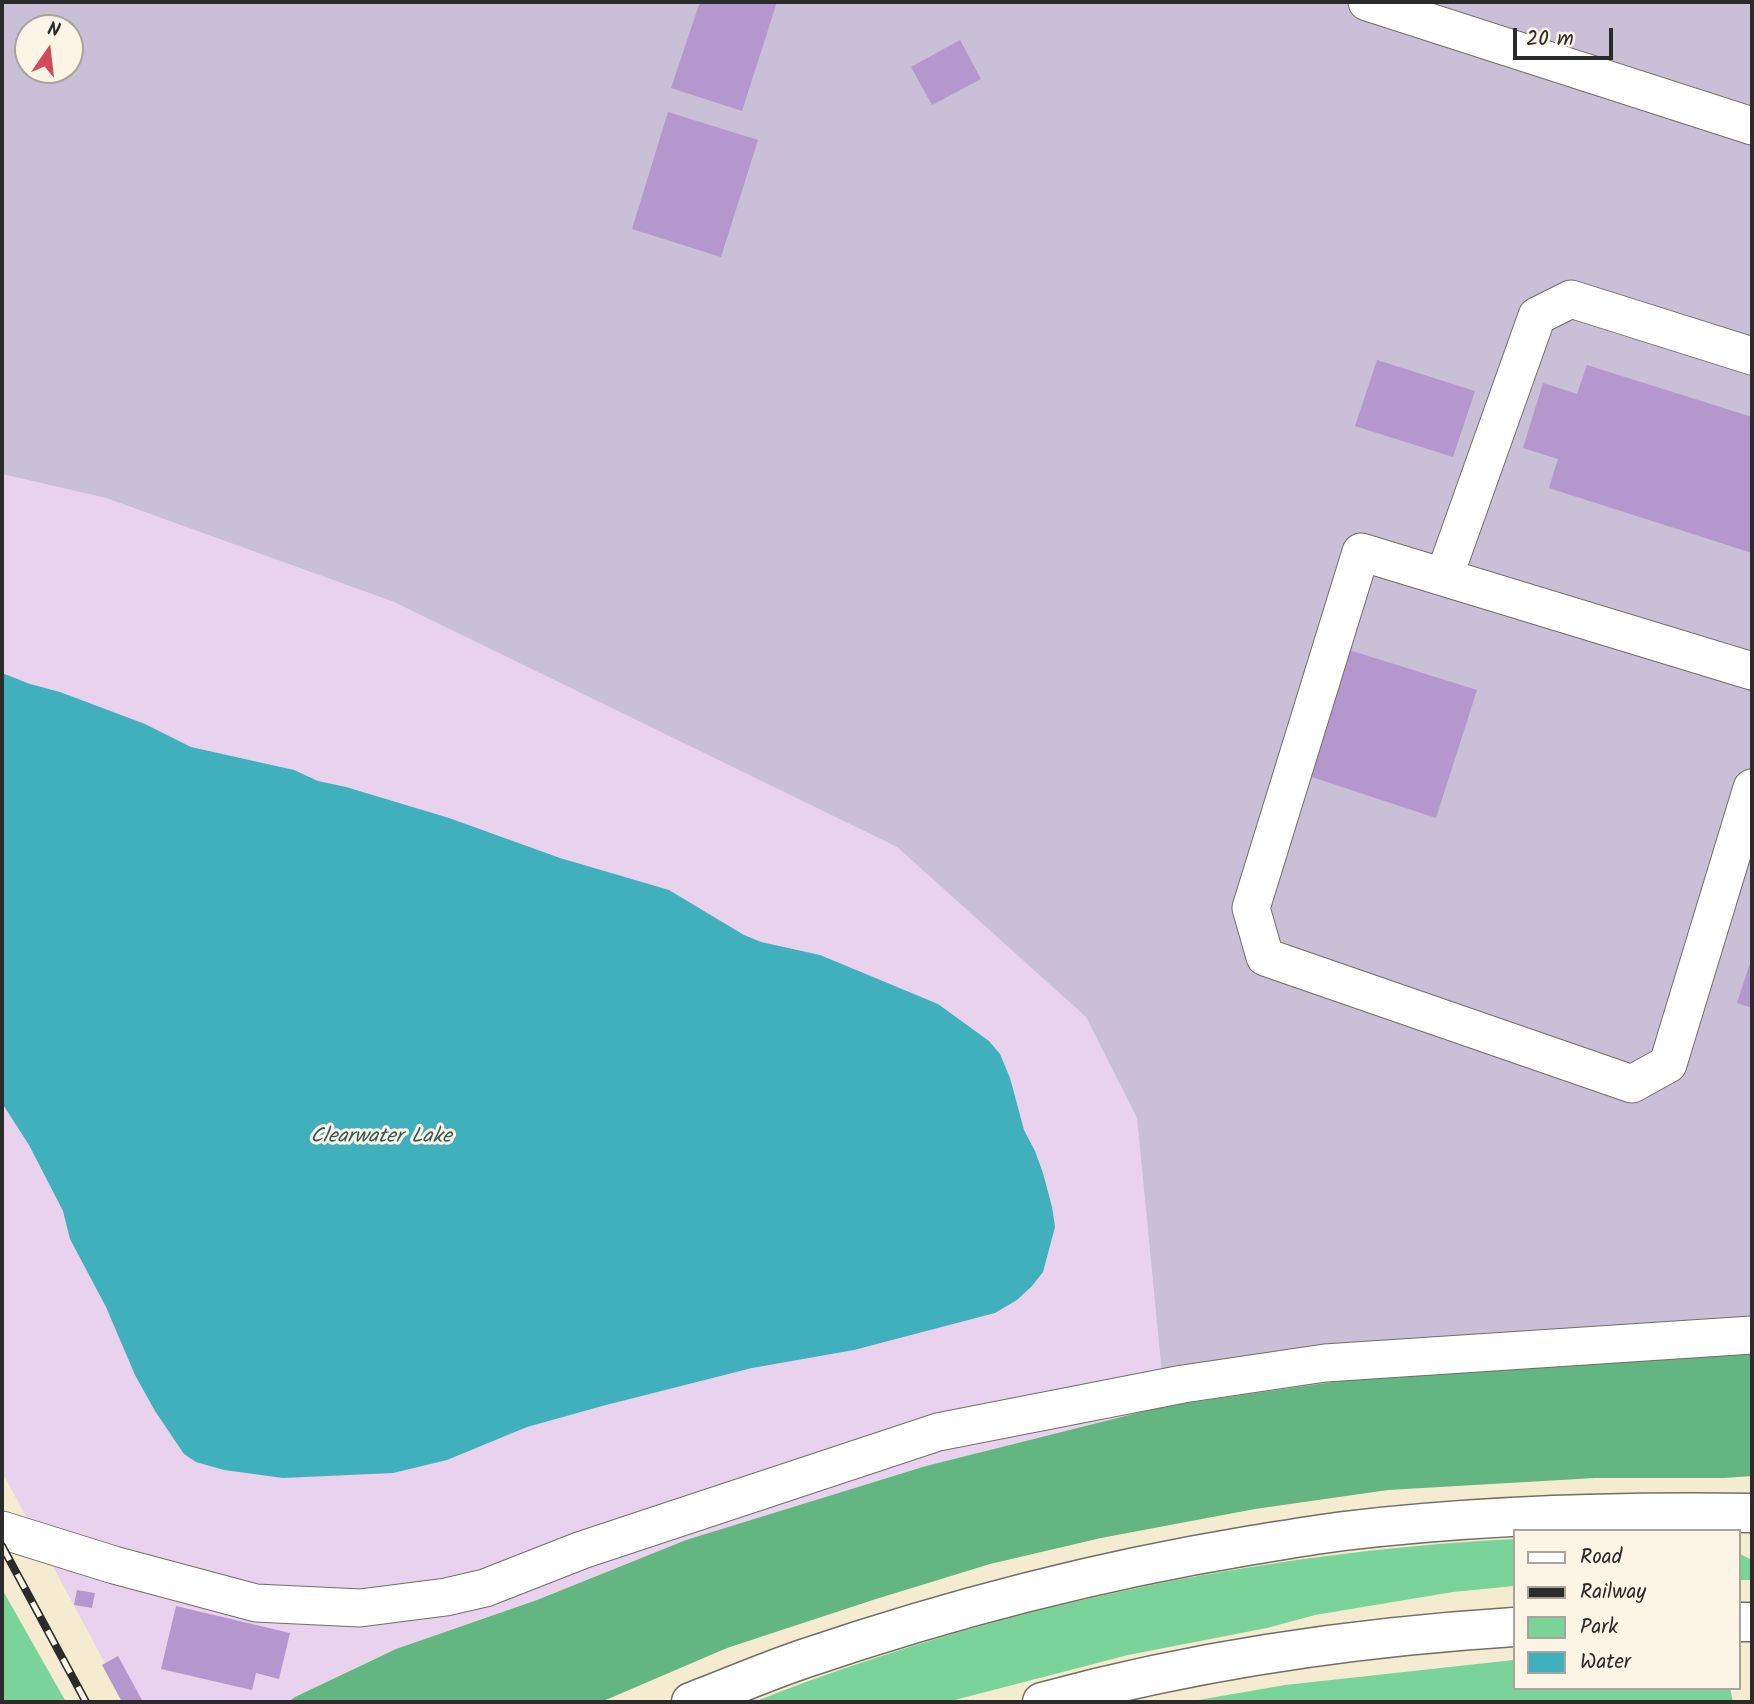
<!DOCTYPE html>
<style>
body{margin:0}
#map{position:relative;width:1754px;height:1704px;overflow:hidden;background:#f4ebd1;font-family:Kalam,sans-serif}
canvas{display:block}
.frame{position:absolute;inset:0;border:4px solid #2b2b2b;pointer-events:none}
.legend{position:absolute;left:1513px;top:1529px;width:228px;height:161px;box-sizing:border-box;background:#fcf5e5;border:2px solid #a8a49b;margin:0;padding:9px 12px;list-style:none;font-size:21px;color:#2b2b2b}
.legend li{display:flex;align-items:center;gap:14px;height:35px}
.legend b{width:35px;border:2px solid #a8a49b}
.north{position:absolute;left:14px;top:14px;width:70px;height:70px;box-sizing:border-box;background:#fcf5e5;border:2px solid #a8a49b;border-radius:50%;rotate:14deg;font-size:19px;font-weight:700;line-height:28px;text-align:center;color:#2b2b2b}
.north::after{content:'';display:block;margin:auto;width:24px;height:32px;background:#d1495b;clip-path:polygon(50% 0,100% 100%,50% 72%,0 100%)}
.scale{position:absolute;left:1513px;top:28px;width:100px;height:32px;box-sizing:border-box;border:4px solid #2b2b2b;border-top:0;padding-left:9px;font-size:21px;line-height:24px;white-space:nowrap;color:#2b2b2b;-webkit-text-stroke:5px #fcf5e5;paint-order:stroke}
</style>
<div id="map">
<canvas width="1754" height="1704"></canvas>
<div class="frame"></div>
<ul class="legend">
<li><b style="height:9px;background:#fff"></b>Road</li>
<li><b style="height:9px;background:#2b2b2b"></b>Railway</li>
<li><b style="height:19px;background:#7ad399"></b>Park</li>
<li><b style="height:19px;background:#40b0bc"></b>Water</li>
</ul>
<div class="north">N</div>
<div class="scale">20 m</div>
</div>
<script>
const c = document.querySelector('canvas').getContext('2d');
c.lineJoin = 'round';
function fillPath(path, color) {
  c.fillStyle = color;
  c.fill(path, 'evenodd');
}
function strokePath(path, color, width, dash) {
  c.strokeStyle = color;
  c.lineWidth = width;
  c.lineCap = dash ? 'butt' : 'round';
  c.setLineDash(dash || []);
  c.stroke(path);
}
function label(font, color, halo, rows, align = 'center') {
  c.font = font + ' Kalam,sans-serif';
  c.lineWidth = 6;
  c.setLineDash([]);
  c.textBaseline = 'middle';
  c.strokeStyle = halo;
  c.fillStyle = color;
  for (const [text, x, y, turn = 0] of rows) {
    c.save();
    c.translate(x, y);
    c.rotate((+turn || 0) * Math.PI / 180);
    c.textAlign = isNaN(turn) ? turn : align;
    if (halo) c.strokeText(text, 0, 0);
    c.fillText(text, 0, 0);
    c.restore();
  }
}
fillPath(new Path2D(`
 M2,474L106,498L394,602L897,847L1086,1017L1137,1118L1165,1406L926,1466L686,1540L537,1600L396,1649L295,1697L288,1702H126L2,1472Z`), '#e8d2ee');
fillPath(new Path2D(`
 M2,2H1752V1344L1444,1366L1165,1406L1137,1118L1086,1017L897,847L394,602L106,498L2,474ZM28,28H70V70H28Z`), '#c9bfd7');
fillPath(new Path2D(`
 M1514,1539V1586L1453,1592L1315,1615L1267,1628L1128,1655L947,1702H754C991,1608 1259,1552 1514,1539Z
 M1738,1553L1752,1560V1580H1738Z
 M2,1589L66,1702H2Z
 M1514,1660V1688H1730L1733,1702H1187L1285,1685Z`), '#7ad399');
fillPath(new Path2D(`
 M1752,1344V1476L1724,1478H1595L1388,1490L1255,1509L1101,1538L990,1564L876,1599L727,1648L601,1702H288L295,1697L396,1649L537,1600L686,1540L926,1466L1165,1406L1444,1366Z`), '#63b581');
fillPath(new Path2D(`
 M2,673L30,684L60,692L145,724L191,747L294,770L318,781L346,787L449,818L560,858L669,890L744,935L761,942L820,955L938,1004L989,1041L1000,1054L1010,1078L1024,1130L1035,1151L1043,1173L1052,1207L1055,1227L1043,1272L1032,1286L1017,1300L995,1313L854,1350L752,1368L606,1405L527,1427L447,1460L393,1473L283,1478L224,1470L196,1462L184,1454L155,1411L135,1375L106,1307L70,1239L63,1211L29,1145L2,1103Z`), '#40b0bc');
fillPath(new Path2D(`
 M700,2H777L742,111L671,88Z
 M960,40L981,79L932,105L911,67Z
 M668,112L758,140L721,257L632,229Z
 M1377,360L1475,391L1453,457L1355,426Z
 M1587,365L1752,417V553L1549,488L1558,459L1523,448L1543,383L1577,394Z
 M1349,650L1477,690L1436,818L1309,776Z
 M1752,957V1008L1737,1003Z
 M77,1590L95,1593L92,1608L74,1605Z
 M176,1606L290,1633L279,1679L256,1673L252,1690L161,1669Z
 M118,1656L143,1702H122L102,1665Z`), '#b497cd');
const minor = new Path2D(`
 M1367,2L1752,126
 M1444,577L1537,316L1571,299L1752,356
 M1752,671L1361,552L1251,908L1265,957L1632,1084L1668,1064L1752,788
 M2,1530L114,1565L256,1603L360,1608L446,1597L485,1588L582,1550L938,1432L1183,1384L1325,1363L1752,1335`);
const major = new Path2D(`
 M1738,1622H1752
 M691,1702C728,1688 765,1672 803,1659C947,1610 1096,1571 1247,1546C1279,1541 1311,1535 1344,1531C1480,1515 1616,1511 1752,1513
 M1042,1702C1196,1660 1356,1637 1514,1627`);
strokePath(minor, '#716e65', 39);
strokePath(major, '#716e65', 41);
strokePath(minor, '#fff', 37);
strokePath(major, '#fff', 38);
const rail = new Path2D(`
 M2,1546L86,1702`);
strokePath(rail, '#2b2b2b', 8);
strokePath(rail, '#fcf5e5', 5, [16]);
label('italic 21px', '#325a5e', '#fcf5e5', [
 ["Clearwater Lake",381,1138]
]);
</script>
